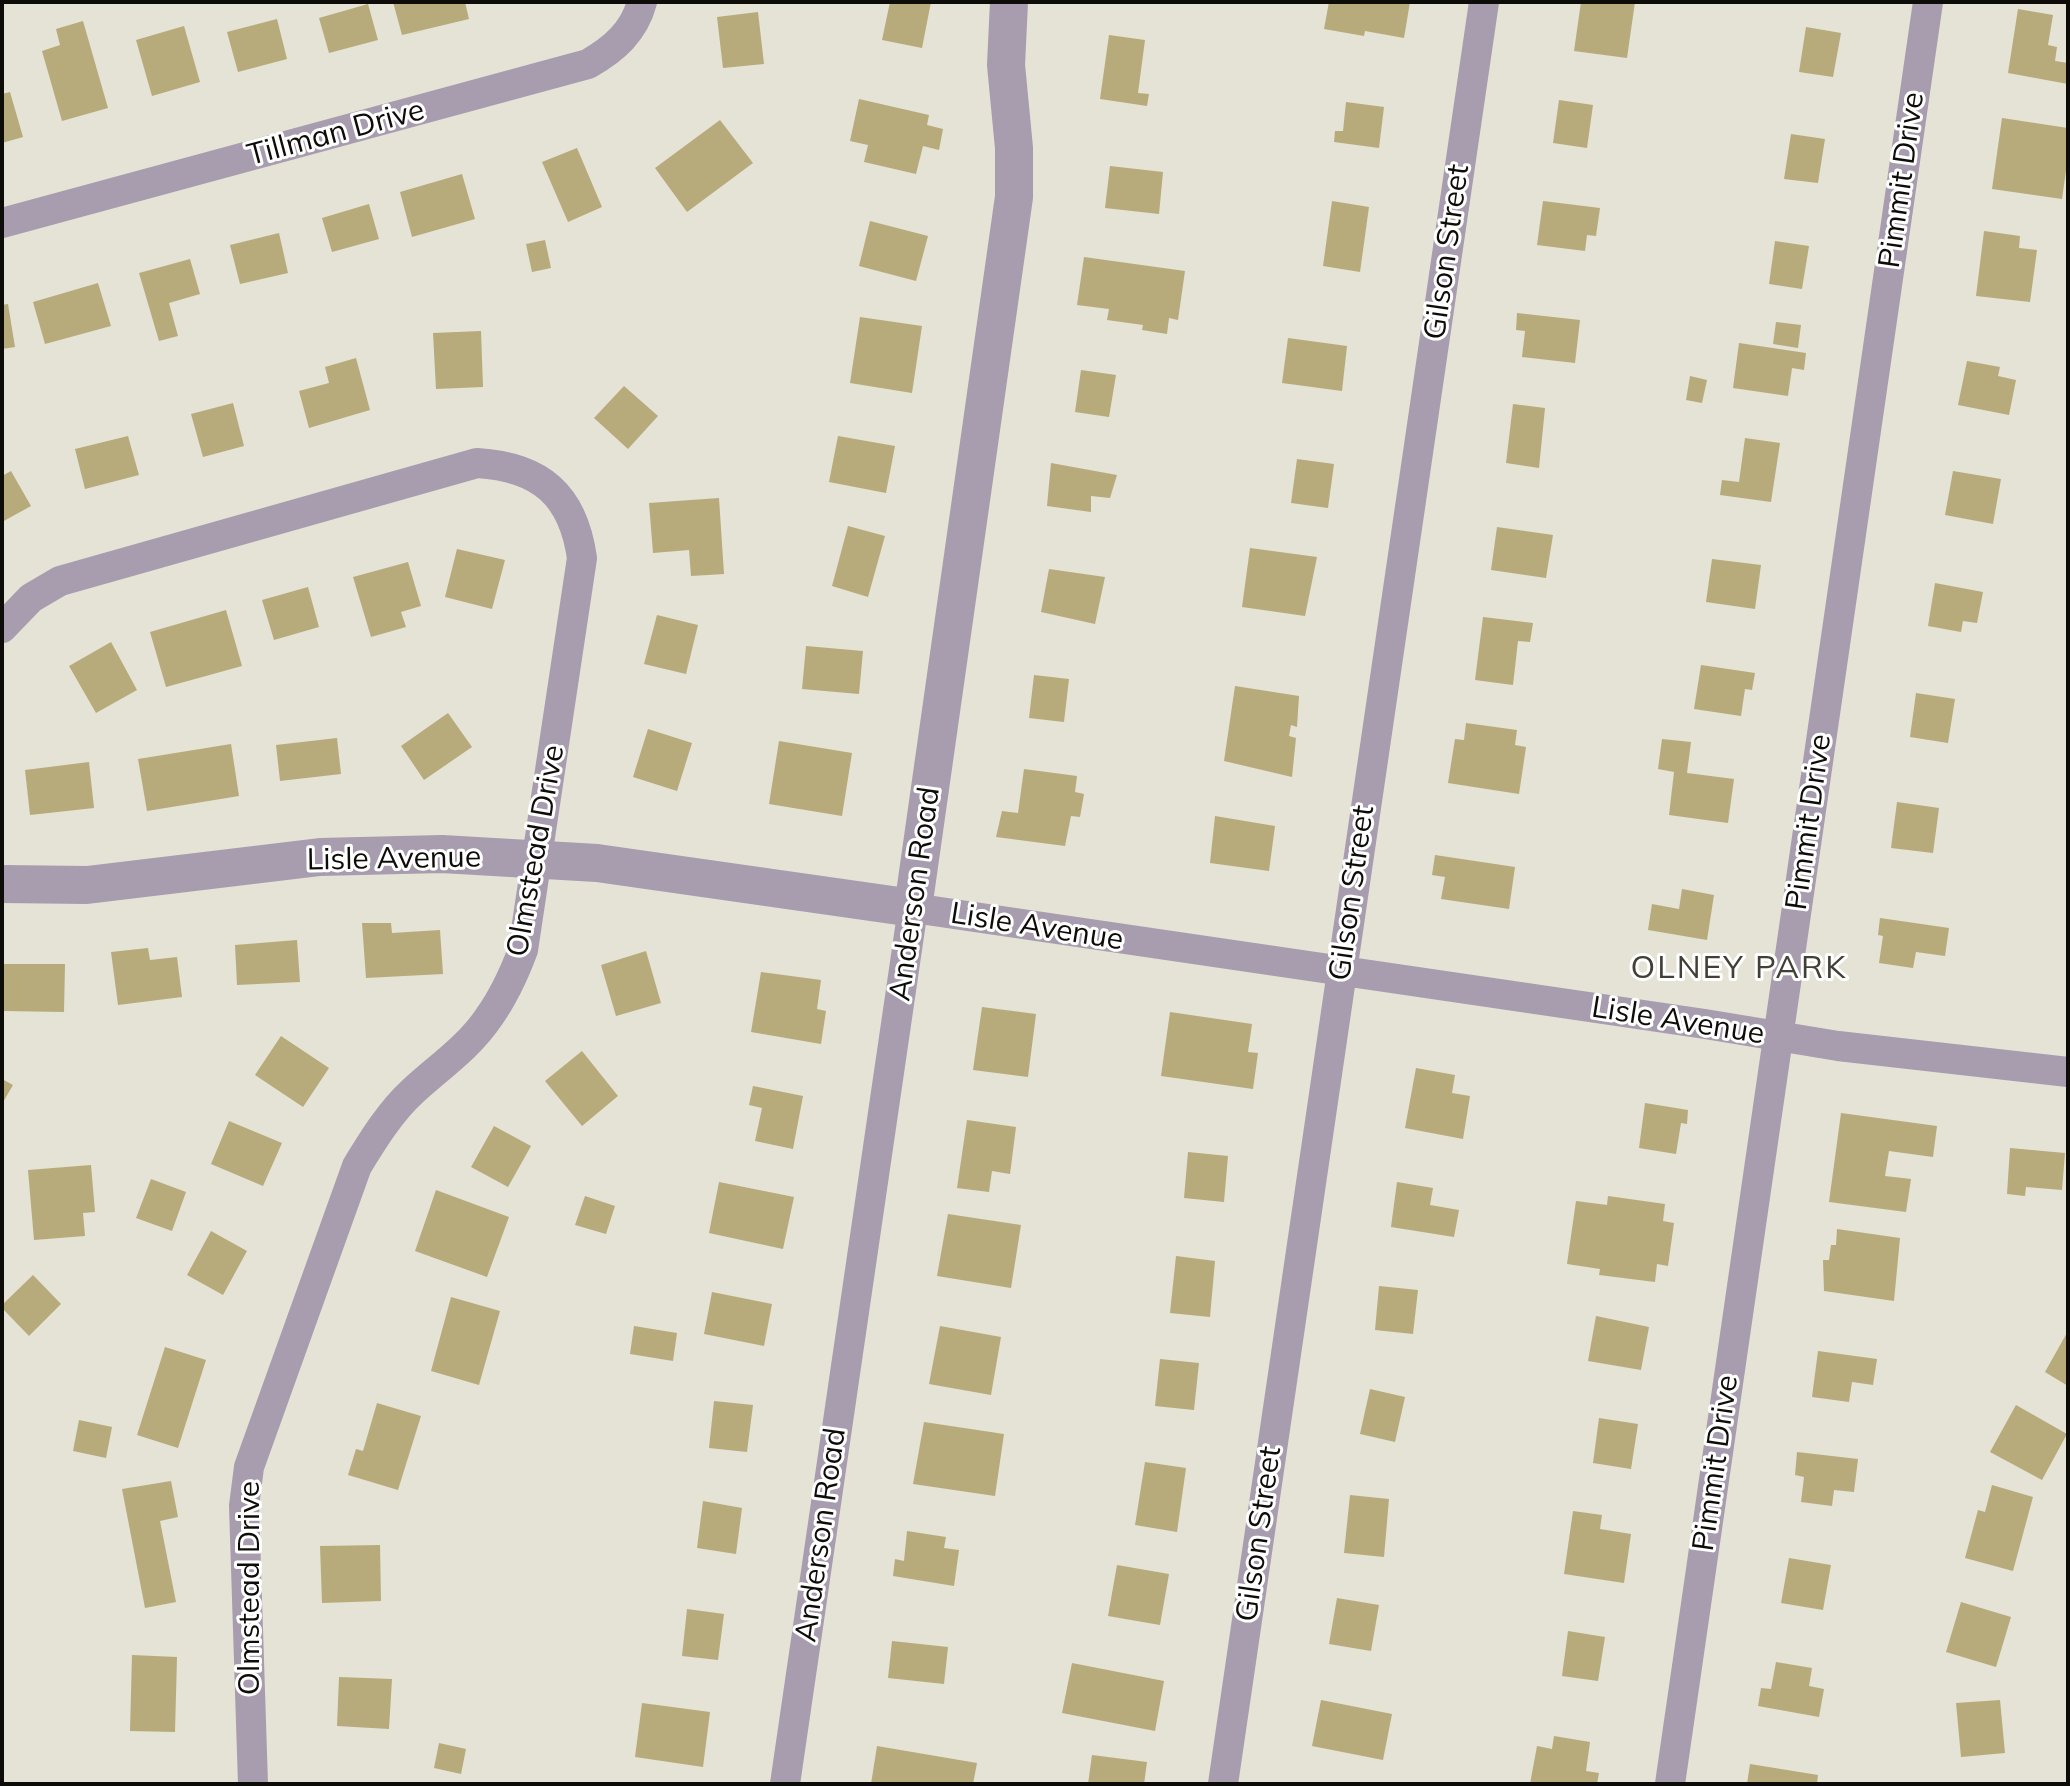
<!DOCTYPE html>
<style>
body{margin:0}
#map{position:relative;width:2070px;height:1786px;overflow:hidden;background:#e5e2d6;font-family:Mulish,sans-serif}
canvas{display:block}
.frame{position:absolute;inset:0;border:4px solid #0d0c08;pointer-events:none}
</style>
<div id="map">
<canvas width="2070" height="1786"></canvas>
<div class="frame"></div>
</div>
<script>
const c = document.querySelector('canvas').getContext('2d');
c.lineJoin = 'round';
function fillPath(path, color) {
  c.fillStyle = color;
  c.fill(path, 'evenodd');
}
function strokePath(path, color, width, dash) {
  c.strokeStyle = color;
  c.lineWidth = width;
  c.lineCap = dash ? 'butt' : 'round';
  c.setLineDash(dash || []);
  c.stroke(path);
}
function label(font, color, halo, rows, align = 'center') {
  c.font = font + ' Mulish,sans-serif';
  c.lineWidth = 6;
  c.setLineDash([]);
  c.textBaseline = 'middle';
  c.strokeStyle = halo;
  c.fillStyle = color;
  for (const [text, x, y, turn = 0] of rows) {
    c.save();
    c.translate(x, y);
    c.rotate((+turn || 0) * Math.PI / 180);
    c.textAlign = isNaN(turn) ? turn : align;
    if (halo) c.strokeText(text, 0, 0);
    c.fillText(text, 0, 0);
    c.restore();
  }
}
fillPath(new Path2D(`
 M393,2H465L469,19L402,35Z
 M890,2H931L922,48L882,40Z
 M1329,2H1410L1404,38L1365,31L1364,36L1324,29Z
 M1581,2H1635L1627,58L1574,51Z
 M368,4L378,40L329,53L319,18Z
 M2018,9L2053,15L2048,45L2057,47L2055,61L2068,63V84L2008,73Z
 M758,12L764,64L723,68L717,17Z
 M277,19L287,59L238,72L227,32Z
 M83,21L108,108L62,121L42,51L60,45L56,29Z
 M184,26L200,82L152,96L136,40Z
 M1806,27L1841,33L1833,77L1799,72Z
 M1109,35L1145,40L1138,93L1149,94L1147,106L1100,99Z
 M10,92L23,137L2,143V94Z
 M859,99L929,115L927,125L943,129L939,150L923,146L916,174L864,162L868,145L850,141Z
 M1559,100L1593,105L1587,148L1553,143Z
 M1346,102L1384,107L1379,148L1334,142L1335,131H1343Z
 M2002,118L2068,128V157L2062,199L1992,189Z
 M720,120L753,163L687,212L655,168Z
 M1791,134L1825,139L1818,183L1784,179Z
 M577,148L602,207L568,222L542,162Z
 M1110,166L1163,172L1159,214L1105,208Z
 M462,174L475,219L412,237L400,192Z
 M1332,201L1369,207L1360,272L1323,266Z
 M1543,201L1600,208L1596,236L1587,235L1585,251L1537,245Z
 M369,204L379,239L332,252L322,218Z
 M870,221L928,236L916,281L859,266Z
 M1984,231L2020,236L2019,248L2037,250L2030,302L1976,296Z
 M279,233L288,273L240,284L230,245Z
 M545,240L551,268L532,272L526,244Z
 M1775,241L1809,246L1802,289L1769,284Z
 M1084,257L1185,271L1178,320L1169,318L1167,334L1142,330L1143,325L1107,320L1109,309L1077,305Z
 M190,259L200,294L169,303L178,336L159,341L139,273Z
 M98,283L111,326L45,344L33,302Z
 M8,304L15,347L2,349V305Z
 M1517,313L1580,320L1575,363L1522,357L1525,331L1516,330Z
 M860,317L922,326L912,393L850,383Z
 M1776,322L1801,325L1798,348L1773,344Z
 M481,331L483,387L436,389L433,333Z
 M1288,338L1347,346L1342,391L1282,383Z
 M1739,343L1806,353L1804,370L1792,368L1788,396L1733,388Z
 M356,358L370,410L309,428L299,391L329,383L325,367Z
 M1967,361L2000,367L1998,376L2016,380L2009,415L1958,405Z
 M1081,370L1116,375L1109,417L1075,412Z
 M1690,376L1707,380L1702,403L1686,400Z
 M624,386L658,416L628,449L594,418Z
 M233,403L244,446L203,457L191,414Z
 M1513,404L1545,408L1539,468L1506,463Z
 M128,436L139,475L85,489L75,449Z
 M838,436L895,446L886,493L829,482Z
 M1745,438L1780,443L1771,502L1720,495L1722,480L1739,482Z
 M1297,459L1334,464L1328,508L1291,503Z
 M1051,463L1117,475L1110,498L1091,496V512L1047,506Z
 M11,471L31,506L2,522V476Z
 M1953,471L2001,479L1993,524L1945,515Z
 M719,498L724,574L691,576L689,550L653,553L649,503Z
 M848,526L885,536L868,597L832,586Z
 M1497,527L1553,535L1546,578L1491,570Z
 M1250,548L1317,557L1305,616L1242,607Z
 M457,549L505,560L492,609L445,597Z
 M1712,559L1761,565L1755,609L1706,602Z
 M408,562L421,606L401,612L406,627L371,637L353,577Z
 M1049,569L1105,577L1095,624L1041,612Z
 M1935,583L1983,592L1977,623L1963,621L1961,632L1928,626Z
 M308,587L319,627L274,640L262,600Z
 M226,610L242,666L166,687L150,632Z
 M657,615L698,625L686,674L644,664Z
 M1483,617L1533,623L1530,642L1518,641L1513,685L1475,680Z
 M111,642L137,690L96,713L69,666Z
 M806,646L863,651L859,694L802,689Z
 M1701,665L1755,673L1752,690L1745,689L1741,716L1694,709Z
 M1034,675L1069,679L1064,722L1029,718Z
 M1235,686L1299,696L1297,727L1291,725L1289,736L1296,738L1292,777L1224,761Z
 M1916,693L1955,699L1948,743L1910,737Z
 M448,713L472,747L424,780L401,746Z
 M1466,723L1517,730L1515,745L1526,747L1519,794L1448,783L1455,739L1464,740Z
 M648,729L692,743L677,791L633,777Z
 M337,738L341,774L280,781L276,745Z
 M1662,739L1691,742L1687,773L1734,779L1728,823L1669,815L1674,772L1658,769Z
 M779,741L852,753L842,816L769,804Z
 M231,744L239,796L147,811L138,759Z
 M89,762L94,808L30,815L25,770Z
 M1024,769L1077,776L1075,792L1084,794L1080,817L1071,816L1065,846L996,837L1002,811L1018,813Z
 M1897,802L1939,808L1933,853L1891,848Z
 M1215,816L1275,826L1269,871L1210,863Z
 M1435,855L1515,867L1509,909L1441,899L1445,877L1432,875Z
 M1682,889L1714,895L1707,940L1648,930L1652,904L1679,909Z
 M1880,918L1949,928L1945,956L1916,952L1913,968L1879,963L1883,936L1878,935Z
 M362,923H391L392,933L440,930L443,974L366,978Z
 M297,940L300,982L237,985L235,945Z
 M148,948L150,960L177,957L182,997L118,1005L111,952Z
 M646,951L661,1003L616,1016L601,965Z
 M2,964H65L64,1012L2,1011Z
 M761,972L821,980L817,1009L826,1011L821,1044L751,1032Z
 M982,1007L1036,1014L1028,1077L973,1070Z
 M1170,1012L1252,1024L1248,1052L1258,1053L1253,1089L1161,1076Z
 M281,1036L329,1068L303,1107L255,1075Z
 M582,1051L618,1096L582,1126L545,1081Z
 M1416,1068L1455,1075L1452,1093L1470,1096L1463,1139L1405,1128Z
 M2,1079L13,1085L2,1104Z
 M753,1086L803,1096L793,1149L755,1141L762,1108L749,1105Z
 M1645,1103L1688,1110L1687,1124L1681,1123L1676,1154L1639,1148Z
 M1841,1113L1937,1126L1933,1157L1889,1151L1885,1176L1911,1179L1906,1212L1829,1202Z
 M967,1120L1016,1127L1010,1174L992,1171L989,1192L957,1188Z
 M229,1121L282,1143L263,1186L211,1164Z
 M494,1126L531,1146L508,1187L471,1167Z
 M2010,1148L2065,1153L2062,1190L2026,1187L2025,1196L2007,1194Z
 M1188,1152L1228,1156L1224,1202L1184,1198Z
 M91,1165L95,1212L83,1213L85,1236L34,1240L28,1170Z
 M151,1179L186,1192L172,1231L136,1218Z
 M719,1182L794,1197L783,1249L709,1233Z
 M1397,1182L1433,1188L1430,1205L1459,1210L1454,1237L1391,1227Z
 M436,1190L509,1217L487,1277L415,1251Z
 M585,1196L615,1206L606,1234L575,1225Z
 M1608,1196L1665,1204L1663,1221L1674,1223L1668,1266L1657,1264L1655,1282L1599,1275L1600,1269L1567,1264L1576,1201L1607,1205Z
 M948,1214L1021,1225L1011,1288L937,1276Z
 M1837,1229L1900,1238L1894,1301L1824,1291L1823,1260H1829L1831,1245H1836Z
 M211,1231L247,1251L223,1295L187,1275Z
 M1176,1256L1215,1261L1210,1317L1170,1313Z
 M33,1275L61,1304L29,1336L2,1308V1305Z
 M1379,1286L1418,1290L1413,1334L1375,1330Z
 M712,1292L772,1304L764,1346L704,1334Z
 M451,1297L500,1311L479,1385L431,1371Z
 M1596,1316L1649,1327L1641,1370L1588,1361Z
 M634,1326L677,1333L673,1361L630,1354Z
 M940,1326L1001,1337L991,1395L929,1384Z
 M2068,1331V1386L2045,1372Z
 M165,1347L206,1360L178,1448L137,1435Z
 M1818,1351L1877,1359L1873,1385L1852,1382L1849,1402L1812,1397Z
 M1160,1359L1199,1363L1194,1410L1155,1406Z
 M1370,1389L1405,1397L1395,1442L1360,1434Z
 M714,1401L753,1405L747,1452L709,1448Z
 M377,1403L421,1416L398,1490L348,1475L356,1449L363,1451Z
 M2016,1405L2067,1434L2042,1480L1990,1452Z
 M1599,1418L1638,1424L1631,1469L1593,1463Z
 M79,1420L112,1427L106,1458L73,1451Z
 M924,1422L1004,1434L995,1496L913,1484Z
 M1797,1452L1858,1459L1854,1492L1834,1490L1832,1506L1801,1502L1804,1477L1795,1475Z
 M1145,1462L1186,1468L1177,1532L1135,1525Z
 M171,1481L178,1517L160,1521L176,1602L145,1608L122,1489Z
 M1992,1485L2033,1497L2013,1571L1965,1558L1978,1510L1985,1512Z
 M1350,1495L1389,1499L1384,1557L1344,1553Z
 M703,1501L742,1508L736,1554L697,1548Z
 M1573,1511L1602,1515L1600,1529L1631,1534L1624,1583L1564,1574Z
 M907,1531L946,1537L944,1548L959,1550L954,1586L893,1576L895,1559L904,1561Z
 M380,1545L381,1601L322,1603L320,1546Z
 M1789,1558L1831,1565L1823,1610L1781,1603Z
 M1117,1565L1169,1574L1160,1625L1108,1616Z
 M1337,1598L1379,1605L1371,1651L1329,1644Z
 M1961,1602L2011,1617L1996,1667L1946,1652Z
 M687,1609L724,1614L718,1660L682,1656Z
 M1568,1631L1605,1637L1598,1681L1562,1676Z
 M892,1641L948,1647L944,1684L888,1678Z
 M132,1655L177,1657L175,1732L130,1731Z
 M1776,1662L1812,1668L1809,1686L1824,1689L1819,1717L1758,1706L1761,1688L1771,1689Z
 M1072,1663L1164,1681L1155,1731L1062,1713Z
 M339,1677L392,1679L389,1729L337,1726Z
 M1321,1700L1392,1714L1383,1760L1312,1746Z
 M2000,1700L2005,1753L1961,1757L1956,1703Z
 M642,1703L710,1712L703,1767L635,1757Z
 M1554,1736L1590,1742L1586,1771L1599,1773L1597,1784H1530L1537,1746L1552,1749Z
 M439,1743L466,1749L461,1774L434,1768Z
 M877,1746L977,1763L973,1784H871Z
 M1092,1755L1147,1762L1144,1784H1088Z
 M1750,1764L1818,1775L1817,1784H1747Z`), '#b7ab7b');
strokePath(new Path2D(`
 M2,223L588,64C614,49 634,32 642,2
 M2,628L31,598L60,581L477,463C541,467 573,495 582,558L523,950C514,974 504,996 489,1017C469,1047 439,1067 413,1091C390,1112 373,1140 357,1166L249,1467L244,1506L253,1784
 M785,1784L913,908L1705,1024L1838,1046L2068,1072
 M1223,1784L1484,2
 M1670,1784L1928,2`), '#a89caf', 30);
strokePath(new Path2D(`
 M2,884L87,885L320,857L442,854L597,863L913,908L1014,197V148L1006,65L1009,2`), '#a89caf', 38);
label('30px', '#0d0c08', '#fff', [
 ["Tillman Drive",336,133,-15],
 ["Pimmit Drive",1902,180,-82],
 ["Gilson Street",1447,252,-82],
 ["Pimmit Drive",1809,822,-82],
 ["Olmstead Drive",536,851,-80],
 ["Lisle Avenue",394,859,-1],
 ["Gilson Street",1352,893,-82],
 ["Anderson Road",915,894,-82],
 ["Lisle Avenue",1037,927,9],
 ["Lisle Avenue",1678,1021,9],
 ["Pimmit Drive",1716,1463,-82],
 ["Gilson Street",1259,1534,-82],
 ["Anderson Road",821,1535,-82],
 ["Olmstead Drive",250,1588,-90]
]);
c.letterSpacing = '2px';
label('32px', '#424036', '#fff', [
 ["OLNEY PARK",1739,968]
]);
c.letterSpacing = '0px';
</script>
